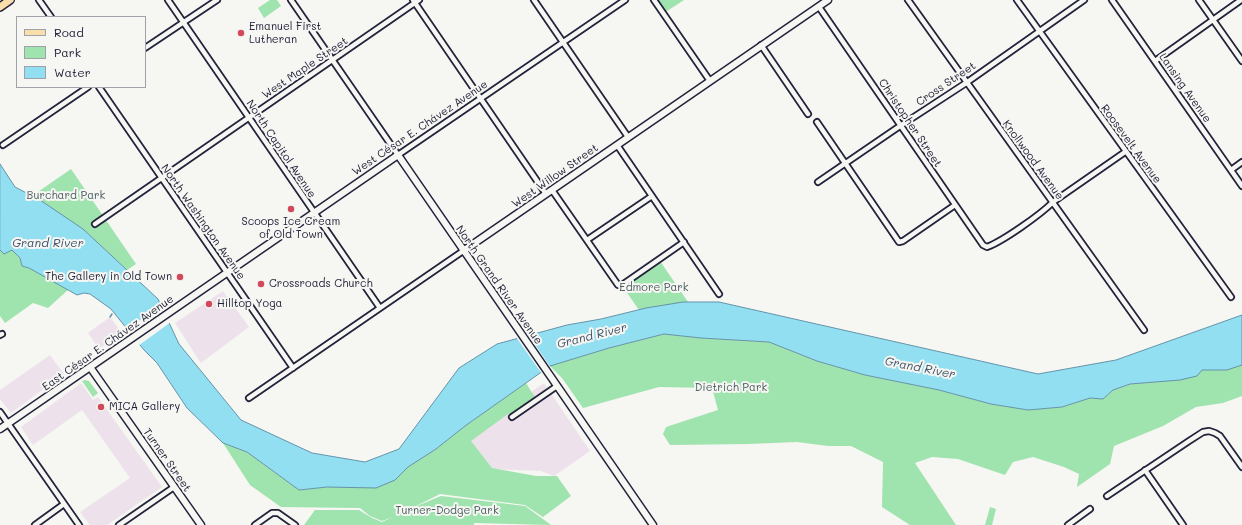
<!DOCTYPE html>
<meta charset="utf-8">
<style>
body{margin:0}
#map{position:relative;width:1242px;height:525px;overflow:hidden;background:#f6f6f2;font-family:Mali,sans-serif}
canvas{display:block}
.legend{position:absolute;left:16px;top:16px;width:130px;height:72px;box-sizing:border-box;background:#f6f6f2;border:1px solid #a1a1a9;margin:0;padding:5px 7px;list-style:none;font-size:12px;color:#22223b}
.legend li{display:flex;align-items:center;gap:8px;height:20px}
.legend b{width:20px;border:1px solid #a1a1a9}
</style>
<div id="map">
<canvas width="1242" height="525"></canvas>
<ul class="legend">
<li><b style="height:5px;background:#f8deab"></b>Road</li>
<li><b style="height:11px;background:#9fe3ae"></b>Park</li>
<li><b style="height:11px;background:#92dff2"></b>Water</li>
</ul>
</div>
<script>
const c = document.querySelector('canvas').getContext('2d');
c.lineJoin = 'round';
function fillPath(path, color) {
  c.fillStyle = color;
  c.fill(path, 'evenodd');
}
function strokePath(path, color, width, dash) {
  c.strokeStyle = color;
  c.lineWidth = width;
  c.lineCap = dash ? 'butt' : 'round';
  c.setLineDash(dash || []);
  c.stroke(path);
}
function label(font, color, halo, rows, align = 'center') {
  c.font = font + ' Mali,sans-serif';
  c.lineWidth = 4;
  c.setLineDash([]);
  c.textBaseline = 'middle';
  c.strokeStyle = halo;
  c.fillStyle = color;
  for (const [text, x, y, turn = 0] of rows) {
    c.save();
    c.translate(x, y);
    c.rotate((+turn || 0) * Math.PI / 180);
    c.textAlign = isNaN(turn) ? turn : align;
    if (halo) c.strokeText(text, 0, 0);
    c.fillText(text, 0, 0);
    c.restore();
  }
}
fillPath(new Path2D(`
 M223,291L249,327L201,363L175,323Z
 M110,317L122,333L99,349L88,333Z
 M50,355L64,374L11,413L0,399V390Z
 M81,383L93,400L98,397L162,487L107,525H90L80,512L130,478L82,410L33,445L21,427Z
 M544,383L590,451L554,476L541,471L489,469L467,436Z`), '#ede2eb');
fillPath(new Path2D(`
 M270,0H277L281,6L264,18L258,8Z
 M656,0H684L664,13Z
 M71,169L136,264L127,270L83,229L32,196Z
 M0,250L4,254L12,250L20,259L22,266L29,268L69,289L48,308L33,303L5,323L0,316Z
 M660,261L688,302L639,310L623,287Z
 M664,334L701,338L769,342L817,361L865,375L939,390L991,404L1028,410L1062,407L1090,398L1103,399L1113,390L1130,384L1153,382L1202,370H1227L1242,365V396L1223,403L1196,407L1163,426L1114,446L1110,464L1077,487L1079,474L1064,467L1033,457L1013,462L1005,475L958,459L932,457L915,463L956,525H910L882,507L883,462L851,446H828L797,442L748,444L670,445L663,434L666,427L718,410L712,388L659,387L583,408L562,378L550,366L609,348Z
 M85,380L89,381L98,393L93,397L82,381Z
 M526,383L536,399L513,413L508,414L471,441L492,468L536,476H557L571,496L543,517L525,505L440,494L412,508L441,496L525,506L551,525L474,523V525H304L315,510H359L372,518L382,522L393,517L382,521L370,516L360,508L281,507L250,485L223,443L247,452L299,490L327,487H355L395,480L408,467L436,449L465,426Z
 M990,507L996,509L992,525H985Z`), '#9fe3ae');
const water = new Path2D(`
 M0,164L15,187L40,200L83,229L158,299L179,344L241,420L312,453L365,462L399,449L459,368L497,344L567,325L601,319L646,308L683,302H719L1038,374L1116,360L1242,315V365L1227,370H1202L1197,376L1180,380L1130,384L1113,390L1103,399L1090,398L1062,407L1028,410L991,404L939,390L865,375L817,361L769,342L701,338L664,334L609,348L550,366L465,426L436,449L408,467L395,480L376,488L327,487L299,490L247,452L223,443L187,408L157,363L144,350L111,309L90,294L84,293L77,295L29,268L22,266L20,258L12,250L4,254L0,250Z`);
fillPath(water, '#92dff2');
strokePath(water, '#6593a9', 1);
fillPath(new Path2D(`
 M163,304L171,322L138,346L126,330Z
 M528,334L551,368L542,374L516,337Z`), '#f6f6f2');
strokePath(new Path2D(`
 M110,317L112,314`), '#6593a9', 1.5);
const street = new Path2D(`
 M39,0L51,17
 M168,0L380,308
 M291,0L398,155L625,0
 M413,0L546,194
 M534,0L628,137
 M654,0L710,81
 M908,0L1144,330
 M1017,0L1231,297
 M1112,0L1242,186
 M1199,0L1242,61
 M819,7L983,245L987,247C1003,241 1040,215 1053,202L1125,152
 M761,45L808,114
 M145,48L217,0
 M1155,61L1241,0
 M99,87L293,368
 M817,122L899,242L903,241L955,205
 M3,145L88,87
 M617,145L719,294
 M1231,170L1242,162
 M818,182L897,128L966,83L1084,0
 M552,190L618,285H622L684,242
 M95,224L419,0
 M587,240L652,196
 M0,335L2,334
 M249,398L463,251
 M0,412L79,525
 M512,417L557,386
 M1145,470L1183,525
 M1107,496L1189,441L1203,432L1209,431L1215,433L1220,436L1242,467
 M35,525L64,504
 M119,525L174,487
 M255,525L272,513H278L295,525
 M1068,525L1090,509`);
const secondary = new Path2D(`
 M463,251L828,0
 M90,367L201,525
 M0,429L398,155L653,525`);
const primary = new Path2D(`
 M0,7L10,0`);
strokePath(street, '#22223b', 8);
strokePath(secondary, '#22223b', 9);
strokePath(primary, '#22223b', 10);
strokePath(street, '#f6f6f2', 4.5);
strokePath(secondary, '#f6f6f2', 6);
strokePath(primary, '#f8deab', 7);
for (const [x, y, r, color] of [
 [241,33,4,"#d1495b"],
 [291,209,4,"#d1495b"],
 [180,277,4,"#d1495b"],
 [261,284,4,"#d1495b"],
 [209,304,4,"#d1495b"],
 [101,407,4,"#d1495b"]
]) {
  const dot = new Path2D();
  dot.arc(x, y, r, 0, 2 * Math.PI);
  c.fillStyle = color;
  c.fill(dot);
  strokePath(dot, '#f6f6f2', 1.5);
}
label('11px', '#22223b', '#f6f6f2', [
 ["Emanuel First",249,27],
 ["Lutheran",249,40],
 ["Scoops Ice Cream",291,222,"center"],
 ["of Old Town",291,235,"center"],
 ["The Gallery in Old Town",172,277,"right"],
 ["Crossroads Church",269,284],
 ["Hilltop Yoga",217,304],
 ["MICA Gallery",109,407]
], 'left');
label('11px', '#22223b', '#f6f6f2', [
 ["West Maple Street",305,68,-34],
 ["Cross Street",946,84,-34],
 ["Lansing Avenue",1185,88,55],
 ["Christopher Street",910,123,56],
 ["West César E. Chávez Avenue",420,128,-34],
 ["Roosevelt Avenue",1131,144,54],
 ["North Capitol Avenue",281,149,56],
 ["Knollwood Avenue",1033,160,54],
 ["West Willow Street",555,176,-35],
 ["North Washington Avenue",203,222,55],
 ["North Grand River Avenue",499,285,55],
 ["East César E. Chávez Avenue",108,343,-35],
 ["Turner Street",167,460,55]
]);
label('11px', '#485c5e', '#f6f6f2', [
 ["Burchard Park",66,196],
 ["Edmore Park",654,288],
 ["Dietrich Park",731,388],
 ["Turner-Dodge Park",447,511]
]);
label('italic 12px', '#3e5169', '#f6f6f2', [
 ["Grand River",48,243],
 ["Grand River",592,336,-14],
 ["Grand River",920,368,11]
]);
</script>
